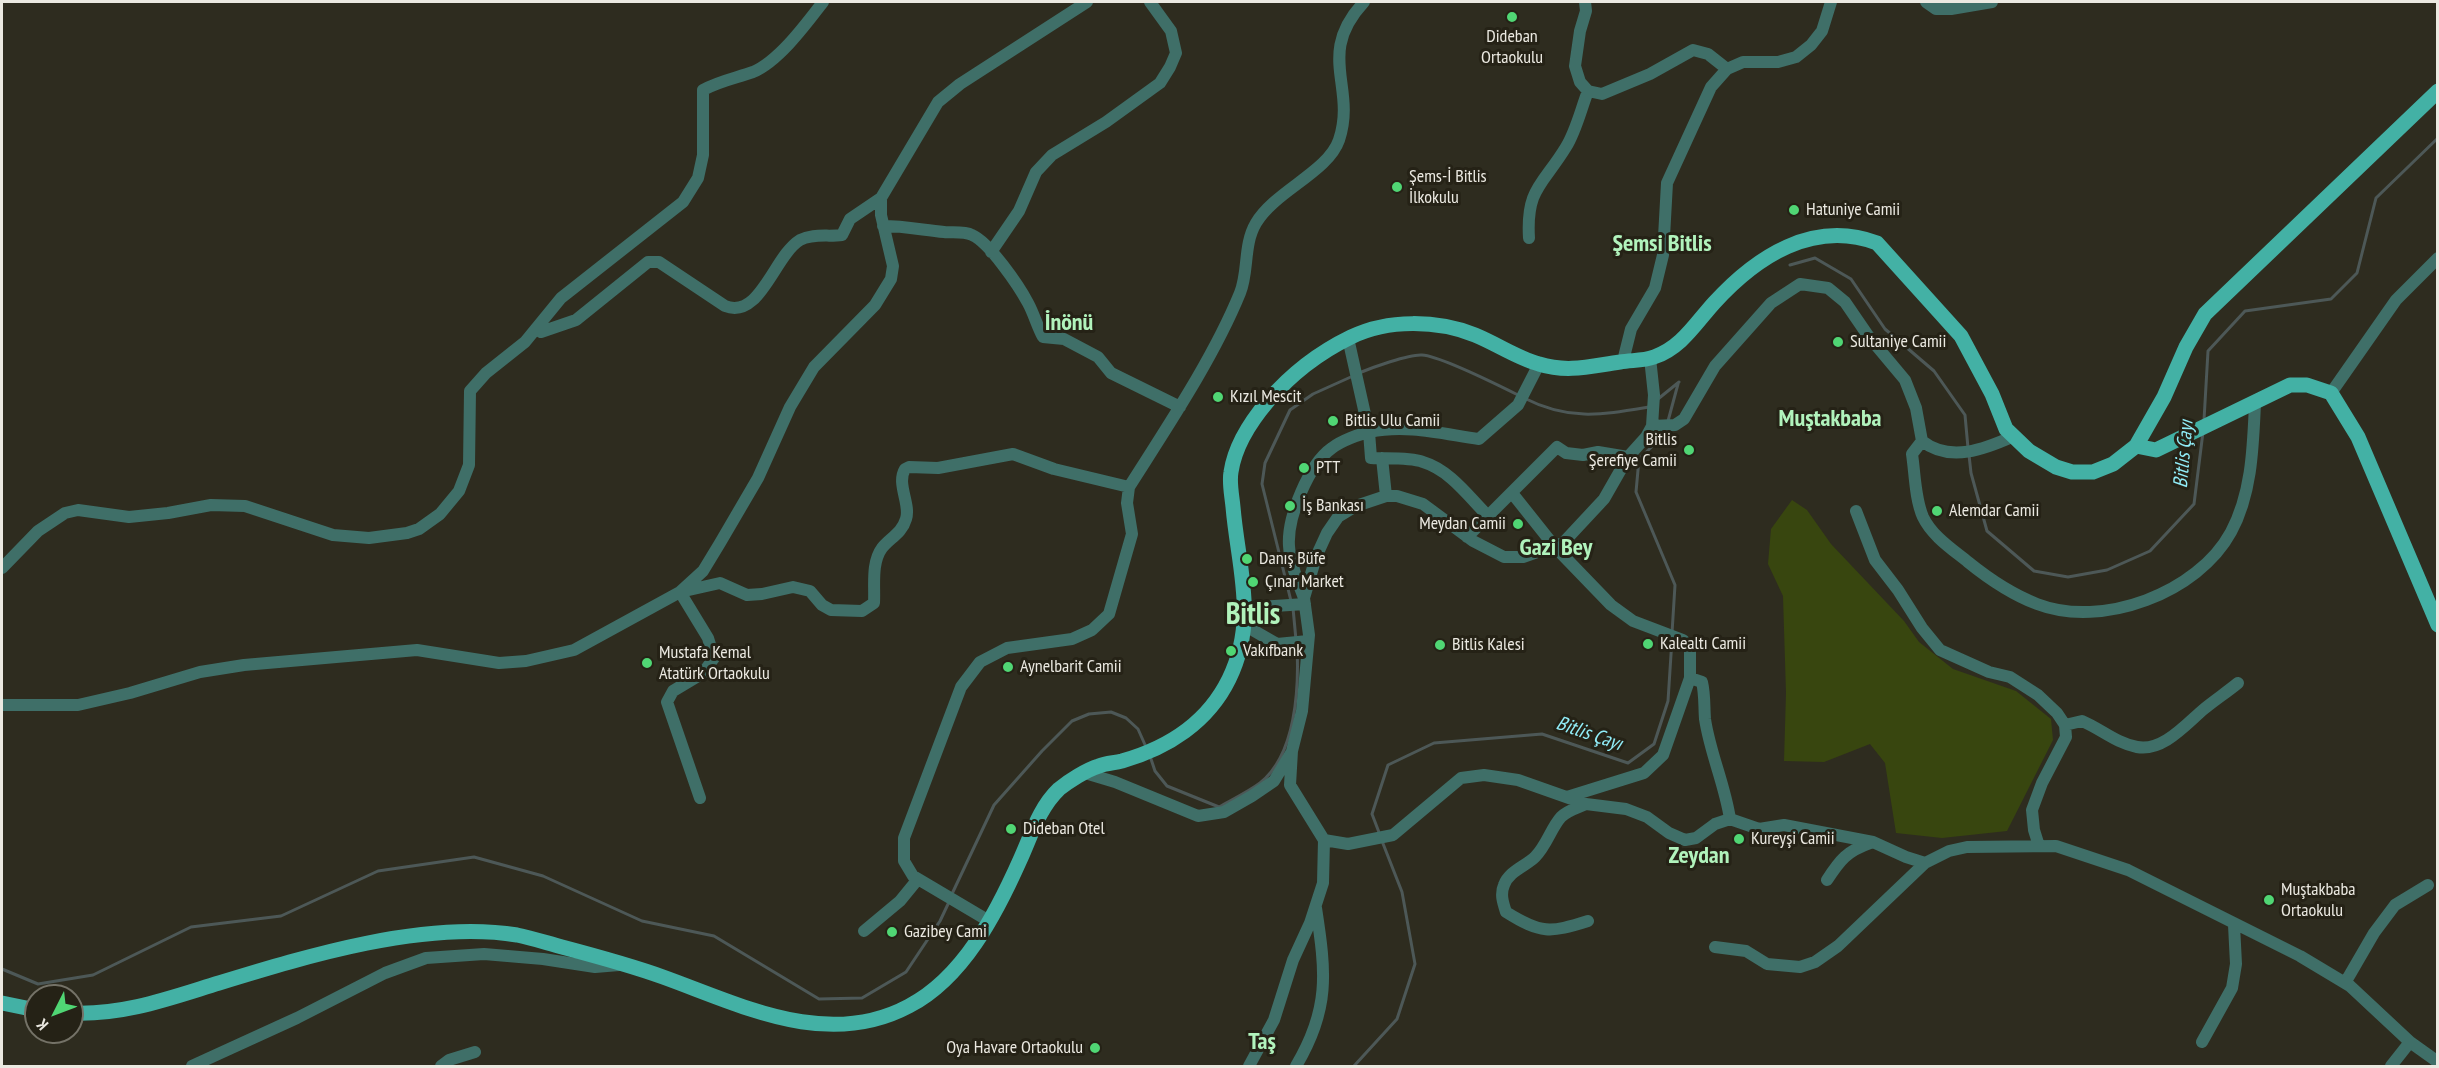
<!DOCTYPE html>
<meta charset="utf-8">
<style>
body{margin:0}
#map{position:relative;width:2439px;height:1068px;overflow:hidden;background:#2e2c1f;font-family:"PT Sans Narrow",sans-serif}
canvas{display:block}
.frame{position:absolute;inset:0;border:3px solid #ebe9e1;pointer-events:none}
.north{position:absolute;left:24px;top:984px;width:60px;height:60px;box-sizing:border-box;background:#252216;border:2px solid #747267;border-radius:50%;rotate:228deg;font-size:16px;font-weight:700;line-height:24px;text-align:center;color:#ebe9e1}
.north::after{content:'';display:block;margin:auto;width:21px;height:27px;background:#50d674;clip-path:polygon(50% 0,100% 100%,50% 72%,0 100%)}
</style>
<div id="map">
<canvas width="2439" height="1068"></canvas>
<div class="frame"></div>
<div class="north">K</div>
</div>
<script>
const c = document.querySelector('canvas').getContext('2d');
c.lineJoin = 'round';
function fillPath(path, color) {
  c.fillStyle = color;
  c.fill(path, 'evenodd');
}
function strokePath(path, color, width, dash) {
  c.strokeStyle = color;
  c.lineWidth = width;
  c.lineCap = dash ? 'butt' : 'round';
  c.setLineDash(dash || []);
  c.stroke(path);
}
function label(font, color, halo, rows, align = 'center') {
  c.font = font + ' "PT Sans Narrow",sans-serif';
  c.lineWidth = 6;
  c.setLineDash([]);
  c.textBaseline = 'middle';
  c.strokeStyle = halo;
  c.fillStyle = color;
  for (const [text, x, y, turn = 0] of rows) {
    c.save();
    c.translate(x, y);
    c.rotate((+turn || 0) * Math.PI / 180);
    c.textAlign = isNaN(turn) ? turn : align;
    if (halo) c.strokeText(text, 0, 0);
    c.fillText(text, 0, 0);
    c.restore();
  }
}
fillPath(new Path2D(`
 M1792,500L1807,510L1831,544L1904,621L1919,642L1953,669L2016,691L2051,719L2053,740L2007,831L1942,838L1896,833L1885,763L1870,744L1824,762L1784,761L1786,693L1783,596L1768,564L1771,529Z`), '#38460f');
strokePath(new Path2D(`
 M1790,265L1815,258L1851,279L1885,329L1934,371L1965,415L1968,448
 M1359,373C1371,368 1409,354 1422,355C1439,356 1500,386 1518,395
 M1524,398C1569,421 1601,415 1649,407
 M1658,399L1679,382
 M2204,420L2208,351L2245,311L2331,299L2357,273L2376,198L2438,138
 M1668,421L1678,384
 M1665,430L1664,435L1639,459L1636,492L1675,585L1672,633
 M1969,455L1971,473L1987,531L2034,571L2068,577L2107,570L2150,551L2194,504L2203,432
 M1291,601L1262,484L1265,463L1290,410L1313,394L1353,376
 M1293,608L1296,640
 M1150,756L1155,771L1167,786L1219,807C1233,799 1248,792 1260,783C1296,755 1299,688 1297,647
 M1380,835L1372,814L1388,765L1434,743L1542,734L1628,763L1654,744L1668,701L1672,639
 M951,896L994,805L1042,751L1072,721L1089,714L1111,712L1126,718L1138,729L1146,747
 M2,969L38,984L93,975L191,927L281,916L378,871L474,857L543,876L642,921L714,936L819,999L862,998L906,972L940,921L949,902
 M1354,1066L1397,1019L1415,964L1402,892L1382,841`), '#4d5857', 3);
strokePath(new Path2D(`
 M1585,2L1586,11L1580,31L1575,66L1580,82L1588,91L1602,94L1650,74L1693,50L1708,54L1727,69
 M1926,2L1936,9H1951L1956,4
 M1951,9L1992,2
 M883,226C904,226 923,230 944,232C952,233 964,231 972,235C989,242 1019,286 1028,303C1034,314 1037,326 1043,337L1064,339L1098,357L1111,373L1180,407
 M1529,238C1526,188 1543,185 1566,147C1576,131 1581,109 1588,91
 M991,252L1019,211L1036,172L1052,155L1106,122L1160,83L1170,67L1176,53L1171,31L1150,2
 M536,329L541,332L576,320L648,262H659L725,306C760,320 774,256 800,240C813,233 828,237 842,235L850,219L881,198
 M1348,338L1369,432L1371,458C1387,459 1408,457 1423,462C1450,470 1469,497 1488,516
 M1623,361L1631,329L1655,288L1663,255L1667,183L1711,87L1727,69L1743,62H1778L1796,57L1811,45L1822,31L1831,2
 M2331,393L2396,300L2438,258
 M1652,426L1675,425L1684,419L1715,366L1771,303L1800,284L1828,288L1845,302L1869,337L1905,380L1916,408L1922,441C1950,463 1985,449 2014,436
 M1922,441L1912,454C1915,474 1915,499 1923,517C1932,536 1952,549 1968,562C1989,579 2011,594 2037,604C2102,629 2198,593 2231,532C2252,493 2253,447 2255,403
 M1382,458L1386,496
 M1512,493L1555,547L1611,605L1633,621L1683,640L1690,648V678L1663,755L1644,773L1567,797
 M1856,511L1875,560L1898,590L1922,628L1940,650L1989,672L2010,677L2038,695L2057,713L2065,725L2066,737L2042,783L2032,810L2034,830L2039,846
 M1467,537L1557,447L1566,453L1583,455L1598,452L1628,457
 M2,568L38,531L65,513L78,510L129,517L168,513L211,505L245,506L333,535L369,538L407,533L419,529L440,514L459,491L469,465L470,391L486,373L525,342L561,298L683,202L698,178L703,155V90C719,81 736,78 753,72C779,61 806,24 823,2
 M1304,598C1298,582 1290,563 1289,546C1287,517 1309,464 1332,448C1341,441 1359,434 1370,432C1406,424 1443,434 1479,439L1518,405L1539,364
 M1244,608L1305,604
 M1244,625L1277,644L1308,641
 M1690,678L1702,682C1705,695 1704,706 1705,719C1710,753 1725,785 1730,819
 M2,705H78L130,693L200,672L244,665L417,650L499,663L526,661L574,650L680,592L703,571L720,543L758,478L790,407L814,367L875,305L891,279L893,266L881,215V198L938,102L960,84L1087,2
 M2065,725L2082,721C2101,729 2116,743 2137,747C2163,752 2186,724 2204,709C2215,700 2227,692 2238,683
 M1085,773L1115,782L1198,816L1224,812L1252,796L1274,781L1291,753
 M700,798L667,702L673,691L703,673L714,658L708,638L680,592L720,583L747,595L762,594L793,587L810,591L822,605L831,610L862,611L874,603C875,586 871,563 882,548C890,538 902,533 906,519C911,504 896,484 905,469L909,467L938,468L1013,454L1054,469L1129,487
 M1586,804C1577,808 1568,810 1561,817C1551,828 1547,845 1535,857C1526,866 1509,871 1504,885C1500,894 1503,903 1506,912C1541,934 1550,933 1588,921
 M1324,840L1348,844L1393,835L1461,778L1484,775L1518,780L1586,804L1626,809L1647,817L1669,833L1685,840L1696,838L1715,824L1730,819L1759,829L1784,825L1873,842L1906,857L1925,863L1949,851L1967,847L2056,846L2128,870L2300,956L2350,986L2410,1042L2438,1062
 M1827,880C1840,860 1847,851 1870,843
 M989,921L913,876L904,861V838L961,687L980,662L1007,648L1072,639L1092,630L1109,614L1132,534L1127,503L1129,487C1167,427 1213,359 1240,293C1249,271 1243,245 1256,223C1275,191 1328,172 1339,140C1357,86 1315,55 1364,2
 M864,931L900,901L918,879
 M1715,947L1746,951L1767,964L1800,967L1815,962L1838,946L1925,863
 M2345,983L2374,933L2395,905L2428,885
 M2202,1042L2232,988L2236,964L2234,925
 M192,1066L297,1018L385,973L426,958L484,954L543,959L595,967L619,965
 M441,1066L449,1060L475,1052
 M1249,1066L1274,1020L1293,960L1310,923L1323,883L1324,840L1290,785L1292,751L1302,711L1309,635L1304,598L1316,557L1327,533L1338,517L1356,506L1386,496H1397L1423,504L1473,541L1504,557H1523L1563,543L1604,499L1628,457L1646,437L1652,426L1654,395L1650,358
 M1296,1066C1330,1009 1326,973 1316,908
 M2391,1066L2410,1042`), '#3f6f68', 12);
strokePath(new Path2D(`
 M2136,446L2156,450L2290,385H2307L2331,393L2358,437L2438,625
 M2,1003L36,1010
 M72,1013C125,1015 170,998 219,983C307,956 425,920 517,935C532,938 547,943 562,947C596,956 630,965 663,977C741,1005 827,1050 909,1006C963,978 996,914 1020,860C1031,836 1039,808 1059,789C1069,781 1086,770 1099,766C1106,763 1114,763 1122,761C1168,748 1208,722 1229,679C1258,620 1238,567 1233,507C1232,496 1229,483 1231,472C1235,445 1251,421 1268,401C1292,373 1318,353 1351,337C1388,319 1437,320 1475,335C1497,344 1517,358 1539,364C1568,373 1591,366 1620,362C1632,360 1643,361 1654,357C1681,348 1695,324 1714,303C1756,257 1813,219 1877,243L1961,336L1992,394L2006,429L2029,451L2056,467L2072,472H2093L2113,464L2136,446L2164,397L2186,347L2205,314L2438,91`), '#43b1a5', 15);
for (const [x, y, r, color] of [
 [1512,17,6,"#50d674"],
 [1397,187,6,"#50d674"],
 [1794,210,6,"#50d674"],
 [1838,342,6,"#50d674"],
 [1218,397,6,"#50d674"],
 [1333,421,6,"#50d674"],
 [1689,450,6,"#50d674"],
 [1304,468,6,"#50d674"],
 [1290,506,6,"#50d674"],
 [1937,511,6,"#50d674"],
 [1518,524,6,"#50d674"],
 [1247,559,6,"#50d674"],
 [1253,582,6,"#50d674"],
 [1648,644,6,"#50d674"],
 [1440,645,6,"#50d674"],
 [1231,651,6,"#50d674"],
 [647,663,6,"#50d674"],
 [1008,667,6,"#50d674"],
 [1011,829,6,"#50d674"],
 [1739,839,6,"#50d674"],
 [2269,900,6,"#50d674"],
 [892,932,6,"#50d674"],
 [1095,1048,6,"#50d674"]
]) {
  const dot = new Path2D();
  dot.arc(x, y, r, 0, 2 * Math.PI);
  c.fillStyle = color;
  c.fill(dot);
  strokePath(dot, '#252216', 2);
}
label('18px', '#ebe9e1', '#252216', [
 ["Dideban",1512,37,"center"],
 ["Ortaokulu",1512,58,"center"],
 ["Şems-İ Bitlis",1409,177],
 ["İlkokulu",1409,198],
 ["Hatuniye Camii",1806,210],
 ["Sultaniye Camii",1850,342],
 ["Kızıl Mescit",1230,397],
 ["Bitlis Ulu Camii",1345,421],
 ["Bitlis",1677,440,"right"],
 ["Şerefiye Camii",1677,461,"right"],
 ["PTT",1316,468],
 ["İş Bankası",1302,506],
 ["Alemdar Camii",1949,511],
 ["Meydan Camii",1506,524,"right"],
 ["Danış Büfe",1259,559],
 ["Çınar Market",1265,582],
 ["Kalealtı Camii",1660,644],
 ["Bitlis Kalesi",1452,645],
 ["Vakıfbank",1243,651],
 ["Mustafa Kemal",659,653],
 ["Atatürk Ortaokulu",659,674],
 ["Aynelbarit Camii",1020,667],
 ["Dideban Otel",1023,829],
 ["Kureyşi Camii",1751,839],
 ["Muştakbaba",2281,890],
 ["Ortaokulu",2281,911],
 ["Gazibey Cami",904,932],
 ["Oya Havare Ortaokulu",1083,1048,"right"]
], 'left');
label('italic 20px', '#91edf8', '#252216', [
 ["Bitlis Çayı",2184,454,-85],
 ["Bitlis Çayı",1589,734,19]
]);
label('bold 24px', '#b1f3bc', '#252216', [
 ["Şemsi Bitlis",1662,244],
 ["İnönü",1069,323],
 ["Muştakbaba",1830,419],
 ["Gazi Bey",1556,548],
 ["Zeydan",1699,856],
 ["Taş",1262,1042]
]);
label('bold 30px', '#b1f3bc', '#252216', [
 ["Bitlis",1253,615]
]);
</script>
